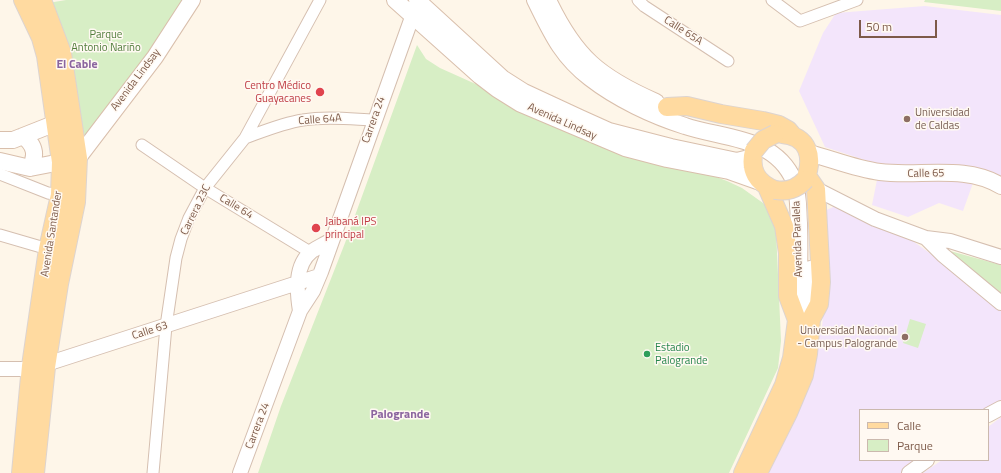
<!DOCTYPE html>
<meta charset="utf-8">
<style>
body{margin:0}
#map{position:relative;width:1001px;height:473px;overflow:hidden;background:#fef6e9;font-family:"Titillium Web",sans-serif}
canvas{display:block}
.legend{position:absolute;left:859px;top:409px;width:130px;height:52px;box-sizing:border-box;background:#fff9f2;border:1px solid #cbb9ae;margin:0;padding:5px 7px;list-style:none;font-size:12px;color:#7d5a49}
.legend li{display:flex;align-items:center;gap:8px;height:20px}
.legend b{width:20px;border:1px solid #cbb9ae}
.scale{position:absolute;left:859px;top:20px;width:78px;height:18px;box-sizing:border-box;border:2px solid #7d5a49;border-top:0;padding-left:5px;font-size:12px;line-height:14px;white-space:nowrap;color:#7d5a49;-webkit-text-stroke:3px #fff9f2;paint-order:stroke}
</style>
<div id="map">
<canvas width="1001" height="473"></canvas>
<ul class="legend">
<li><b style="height:5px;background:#ffdaa0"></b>Calle</li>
<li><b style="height:11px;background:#d7eec5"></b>Parque</li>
</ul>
<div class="scale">50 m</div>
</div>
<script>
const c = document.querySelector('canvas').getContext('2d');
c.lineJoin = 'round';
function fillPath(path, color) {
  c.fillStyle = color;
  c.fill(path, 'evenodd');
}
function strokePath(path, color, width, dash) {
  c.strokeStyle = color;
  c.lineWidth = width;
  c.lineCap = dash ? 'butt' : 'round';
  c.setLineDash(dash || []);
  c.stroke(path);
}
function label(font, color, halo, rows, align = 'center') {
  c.font = font + ' "Titillium Web",sans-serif';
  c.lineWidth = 3;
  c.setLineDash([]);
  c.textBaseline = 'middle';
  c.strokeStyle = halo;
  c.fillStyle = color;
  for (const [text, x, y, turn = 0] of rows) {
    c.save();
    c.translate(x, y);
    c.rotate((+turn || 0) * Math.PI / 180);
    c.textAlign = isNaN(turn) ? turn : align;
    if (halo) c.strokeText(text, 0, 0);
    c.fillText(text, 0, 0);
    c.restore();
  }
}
fillPath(new Path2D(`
 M925,6L1001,15V192L973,183L963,211L939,203L908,217L872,205L880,165L825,147L799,91L823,33L836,13Z
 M840,204L900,232L962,276L1001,309V410H860V460H930L911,473H759L809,327H822L825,296L822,212Z
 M1001,417V473H923L942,460H988V427Z`), '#f3e5fb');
fillPath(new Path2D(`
 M66,0H182L177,16L80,143L48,3Z
 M925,0H1001V11L924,2Z
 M417,45L426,59L440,68L489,90L727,181L742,188L763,203L769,210L776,230L781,341L778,368L729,473H258L281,406L345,243Z
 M950,251L1001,265V298Z
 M910,319L926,324L918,348L903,343Z`), '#d7eec5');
const minor = new Path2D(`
 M638,0L644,6L728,61
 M772,0L800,21L857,0
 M245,138C264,131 283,123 303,120C326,116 351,119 374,120
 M142,145L205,188L310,252
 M0,174L48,193L60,195
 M0,235L48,249
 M153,473L166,326L176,258L181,239L189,218L205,188L245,138L320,0`);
const tertiary = new Path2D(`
 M816,189L875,219L926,238L950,241L1001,257
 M926,238L943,255L1001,303
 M300,311C297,292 294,265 312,251C318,247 325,244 331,240
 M0,369H31L319,276
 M988,415L1001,408
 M240,473L300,311L313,291L321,272L416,6
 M909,473L927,460`);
const secondary = new Path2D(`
 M395,0L480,76L497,89L521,104L625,148L667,159L729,171L760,182
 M417,0L502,78L524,92L580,118L609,131L671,147L737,161L753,157
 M535,0C551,32 561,56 590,78C617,99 653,116 685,126C723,139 775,136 794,181C799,194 798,210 799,223C800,256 799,288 797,320
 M548,0C575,57 599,77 656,102
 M23,136C35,145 37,155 30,168
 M0,140H13L56,123
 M809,153C832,159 856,169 880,172C919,177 966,164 1001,186
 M78,158L155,57L192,0
 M0,161L30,168L61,162
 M810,269L811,319`);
const primary = new Path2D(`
 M667,107L687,106L721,114L763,121L779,125L788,130L793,136
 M782,134C809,136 814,158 805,180
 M754,151C749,170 757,183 775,190
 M21,473L31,366L48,249L60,195L61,162L46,56L41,38L23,0
 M35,473L46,367L59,284L76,202L78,158L62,53L42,0
 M743,473L784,385L792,358L797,320L788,296V253L784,226L767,187
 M758,473L788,413L804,375L808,354L811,319L819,304L821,282L816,189L807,176`);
strokePath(minor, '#d5bfb0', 13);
strokePath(tertiary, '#d5bfb0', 16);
strokePath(secondary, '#d9bfac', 18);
strokePath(primary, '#ddd4d0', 20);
strokePath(minor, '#fff', 11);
strokePath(tertiary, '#fff', 14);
strokePath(secondary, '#fff', 16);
strokePath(primary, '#ffdaa0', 18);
const primaryBridge = new Path2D(`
 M754,151L763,140L775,134
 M775,190C786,192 797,189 805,180`);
strokePath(primaryBridge, '#ddd4d0', 20, []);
strokePath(primaryBridge, '#ffdaa0', 18);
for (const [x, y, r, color] of [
 [320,92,5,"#e0444e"],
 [907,119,4,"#8d6e63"],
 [316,228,5,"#e0444e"],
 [905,337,4,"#8d6e63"],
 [647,354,4,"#2e9e5b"]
]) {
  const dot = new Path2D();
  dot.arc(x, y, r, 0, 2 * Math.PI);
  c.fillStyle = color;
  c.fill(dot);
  strokePath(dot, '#fff9f2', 1.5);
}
label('11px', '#7d5a49', '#fff9f2', [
 ["Calle 65A",683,31,33],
 ["Avenida Lindsay",136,80,-53],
 ["Calle 64A",320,120,-4],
 ["Carrera 24",374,120,-70],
 ["Avenida Lindsay",562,122,24],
 ["Calle 65",926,174,-1],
 ["Calle 64",236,207,31],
 ["Carrera 23C",196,210,-64],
 ["Avenida Santander",52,234,-81],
 ["Avenida Paralela",798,239,-92],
 ["Calle 63",150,331,-18],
 ["Carrera 24",258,426,-69]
]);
label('11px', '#517d3c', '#fff9f2', [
 ["Parque",106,35],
 ["Antonio Nariño",106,48]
]);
label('11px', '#be3a42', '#fff9f2', [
 ["Centro Médico",311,86],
 ["Guayacanes",311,99],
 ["Jaibaná IPS",325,222,"left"],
 ["principal",325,235,"left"]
], 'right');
label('11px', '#785e54', '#fff9f2', [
 ["Universidad",915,113],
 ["de Caldas",915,126],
 ["Universidad Nacional",897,331,"right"],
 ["- Campus Palogrande",897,344,"right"]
], 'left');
label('11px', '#27864d', '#fff9f2', [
 ["Estadio",655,348],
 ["Palogrande",655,361]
], 'left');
label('bold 12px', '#8b659f', '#fff9f2', [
 ["El Cable",77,65],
 ["Palogrande",400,415]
]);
</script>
